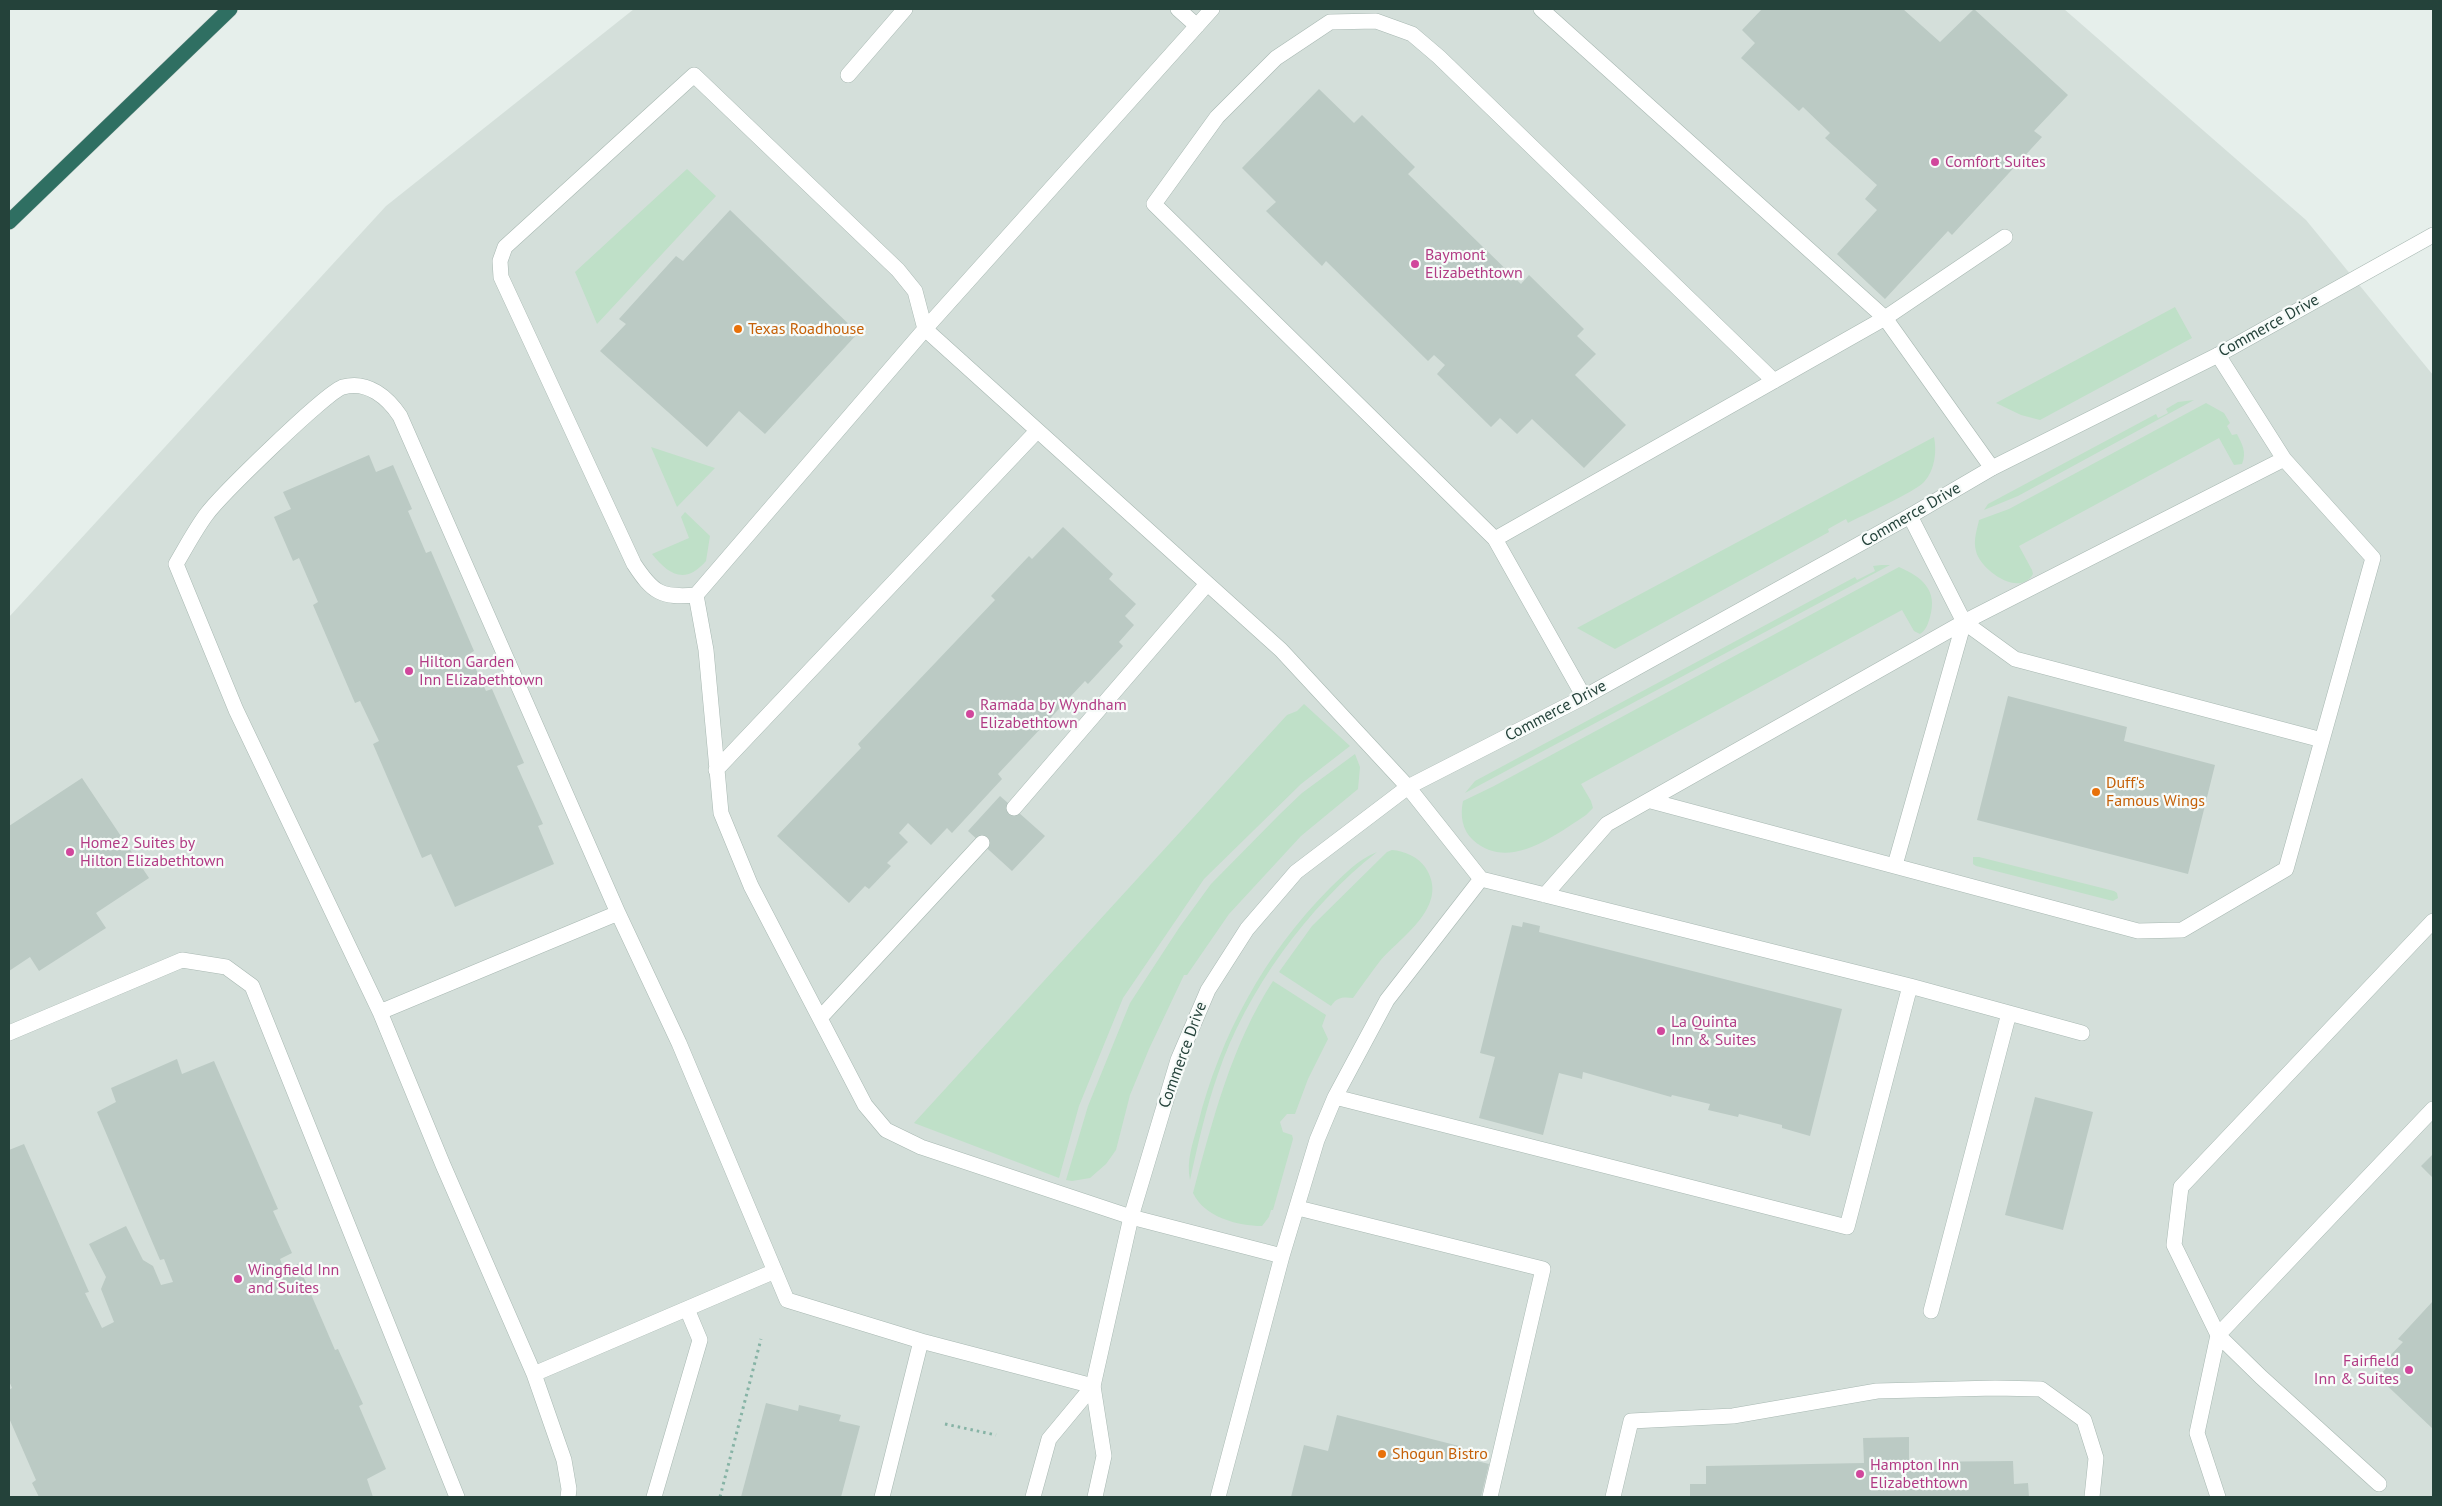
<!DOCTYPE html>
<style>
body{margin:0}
#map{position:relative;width:2442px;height:1506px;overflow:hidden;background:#e6efeb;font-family:"PT Sans",sans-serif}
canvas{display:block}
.frame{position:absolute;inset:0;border:10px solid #24423a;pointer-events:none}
</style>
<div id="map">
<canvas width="2442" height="1506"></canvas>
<div class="frame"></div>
</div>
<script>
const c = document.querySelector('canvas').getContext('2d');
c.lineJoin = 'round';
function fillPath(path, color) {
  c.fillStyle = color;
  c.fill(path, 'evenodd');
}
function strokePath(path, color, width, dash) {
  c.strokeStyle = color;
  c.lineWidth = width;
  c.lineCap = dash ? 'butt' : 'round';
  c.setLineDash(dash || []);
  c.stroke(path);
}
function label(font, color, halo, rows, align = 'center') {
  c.font = font + ' "PT Sans",sans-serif';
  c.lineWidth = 4.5;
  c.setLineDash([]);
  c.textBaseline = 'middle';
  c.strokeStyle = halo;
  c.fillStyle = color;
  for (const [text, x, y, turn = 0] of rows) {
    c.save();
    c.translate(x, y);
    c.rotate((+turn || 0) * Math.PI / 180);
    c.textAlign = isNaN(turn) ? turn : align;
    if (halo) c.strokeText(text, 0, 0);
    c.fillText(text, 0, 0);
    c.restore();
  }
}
fillPath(new Path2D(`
 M634,9H2064L2306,220L2433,375V1497H9V617L386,206Z`), '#d4dfda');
fillPath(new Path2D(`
 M687,169L716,196L597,324L575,272Z
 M2175,307L2192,338L2040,420L2021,415L1996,403Z
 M2194,400L2018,496L1984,510L1988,504L2156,414L2158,418L2168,413L2166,409L2178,402Z
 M2206,403L2224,413L2230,423L2227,426L2232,435L2237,434C2242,444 2247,452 2242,464L2234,465L2219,438L2019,546L2032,570L2033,574C2020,598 1980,570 1976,551C1973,540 1977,530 1979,520L2009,509Z
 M1934,437C1937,451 1935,470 1924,482C1915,492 1863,515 1848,523L1846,519L1828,529L1829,532L1615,649L1577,628Z
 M651,447L715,468L677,507Z
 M685,512L710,536L706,561C685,585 669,575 652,554L689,538L681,517Z
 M1881,565H1890L1465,793L1475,781L1855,577L1857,580L1875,571L1873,566Z
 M1899,567C1922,577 1938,590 1930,617C1928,624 1926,630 1920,634L1914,631L1902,610L1581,784L1591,801L1593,808L1586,815C1554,836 1508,872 1473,840C1462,830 1460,815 1463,801L1494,786Z
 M1304,704L1350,746L1301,784L1204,879L1123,998L1079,1106L1059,1178L914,1123L1287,715L1297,711Z
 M1355,754L1360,767L1358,789L1301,836L1229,914L1187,975H1184L1149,1049L1130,1095L1116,1150L1106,1164L1090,1178L1072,1181L1066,1180L1088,1106L1130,1003L1179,928L1211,884L1280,814L1302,793Z
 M1392,850C1405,851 1418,857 1425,867C1451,905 1402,936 1380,961C1371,973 1362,985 1353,998C1343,997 1337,997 1331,1006L1279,972L1312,926L1387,852Z
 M1377,852C1309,905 1246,991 1218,1074C1206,1108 1198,1144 1190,1180C1186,1160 1193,1143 1198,1124C1220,1036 1265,953 1330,888C1346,873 1357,860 1377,852Z
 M1973,857H1979L2114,891L2117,893L2118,898L2113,901L1976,866L1973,864Z
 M1273,981L1326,1015L1322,1026L1328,1039L1308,1079L1295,1114H1287L1280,1122L1283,1132L1292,1135L1293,1139L1273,1210H1271L1269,1217L1262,1226C1238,1226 1204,1217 1193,1193C1213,1119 1231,1046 1273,981Z`), '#bfe0c8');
fillPath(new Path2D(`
 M1762,9H1903L1940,42L1974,9L2068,95L2034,131L2042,137L1952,235L1948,231L1885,299L1837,254L1877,210L1865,199L1877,185L1825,138L1830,133L1803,107L1799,111L1741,58L1755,43L1742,30Z
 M1319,89L1354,123L1362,115L1415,167L1408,174L1521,284L1529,275L1584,329L1577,336L1596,354L1575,375L1626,425L1584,468L1532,419L1517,434L1500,418L1491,427L1437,374L1445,365L1434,355L1428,361L1326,261L1322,266L1266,211L1276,202L1242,168Z
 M730,210L858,333L765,434L739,411L707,447L600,351L626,324L619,319L676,256L683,261Z
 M369,455L376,472L393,465L412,509L408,511L426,553L431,551L474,651L469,654L486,691L492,689L524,763L517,766L543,824L538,826L554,864L455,907L431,854L422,858L373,744L379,741L360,701L355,703L313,605L318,602L299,558L293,561L274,517L291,509L283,492Z
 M1063,527L1113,574L1109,579L1136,604L1125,616L1134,625L1119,642L1123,646L1088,684L1085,681L998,774L1002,779L952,833L947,828L931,845L908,823L899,833L908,842L887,863L891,866L869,889L865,886L849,903L777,836L861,748L858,744L995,600L991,596L1029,556L1032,559Z
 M2008,696L2127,727L2124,741L2215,765L2188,874L1977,820Z
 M82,778L149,878L96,913L106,928L39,971L30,957L9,971V826Z
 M1000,796L1045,836L1012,871L968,831Z
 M1523,922L1540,926L1539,932L1842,1009L1810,1136L1782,1128V1125L1739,1114L1738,1117L1708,1110L1710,1104L1672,1095L1671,1097L1583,1072L1582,1079L1559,1073L1543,1135L1479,1118L1495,1057L1480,1053L1512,925L1522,927Z
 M177,1059L182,1074L214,1061L278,1209L273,1211L292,1253L280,1259L284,1270L298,1264L335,1350L338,1349L363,1404L359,1406L386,1469L367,1479L373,1497H39L32,1483L36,1480L9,1418V1390L12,1388L9,1381V1150L24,1144L89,1292L85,1293L102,1328L114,1322L101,1289L106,1277L89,1244L126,1226L143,1260L153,1266L161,1285L173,1282L164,1259L160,1260L97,1112L116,1102L111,1088Z
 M2035,1097L2093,1112L2063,1230L2005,1215Z
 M2433,1154V1178L2421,1166Z
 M2433,1301V1429L2378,1377L2391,1363L2386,1360L2403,1342L2398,1339Z
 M766,1403L798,1411L799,1405L841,1415L839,1421L860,1426L841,1497H741Z
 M1337,1415L1463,1447L1461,1457L1489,1464L1481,1497H1291L1304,1445L1328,1451Z
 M1909,1437V1462L2013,1461L2014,1484L2028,1483L2029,1497H1690V1484H1706V1466L1864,1463L1863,1438Z`), '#bbcac4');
const lane = new Path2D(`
 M1178,9L1197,26
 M1541,9L1885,318L1992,468
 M848,75L905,9
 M925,329L1212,9
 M2218,355L2284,459
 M1774,381L1439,57L1412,34L1376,21L1330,22L1276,58L1217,117L1154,204L1495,539L1885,318L2005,237
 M1910,516L1964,622L2015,659L2322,740
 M1495,539L1584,697
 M696,595C661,598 653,593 634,564L501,277L500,261L505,247L694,75L898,270L915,291L925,329
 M716,770L1037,431
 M1014,808L1207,584
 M1895,865L1964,622
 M1545,895L1607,824L1964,622L2284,459L2373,558L2286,869L2182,930L2138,931L1651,801
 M1910,986L2082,1033
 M380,1012L618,913L679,1043L787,1300L921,1341L882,1497
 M820,1018L982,843
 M9,1033L182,960L226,967L252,986L457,1497
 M1298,1208L1543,1269L1490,1497
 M1282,1256L1131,1217L921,1147L886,1130L865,1105L751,886L721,813L706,650L696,595L925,329L1281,650L1408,787L1481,879L1387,1000L1335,1097L1847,1227L1910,986L1481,879
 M1931,1311L2009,1013
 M921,1341L1093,1386L1104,1456L1095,1497
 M534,1374L775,1271
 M2379,1484L2261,1377L2218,1335L2174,1245L2181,1187L2433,921
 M568,1497L569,1489L564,1460L534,1374L443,1165L380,1012L236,710L176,564C186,547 195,530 206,515C220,496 327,391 343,387C368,380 388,398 400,416L618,913
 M654,1497L700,1340L687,1309
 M1218,1497L1282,1256L1317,1140L1335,1097
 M1613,1497L1631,1421L1733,1416L1877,1391L1995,1388L2041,1389L2084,1420L2096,1458L2092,1497
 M2218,1497L2197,1433L2218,1335L2433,1109`);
const street = new Path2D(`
 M1033,1497L1049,1439L1093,1386L1131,1217L1178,1060L1208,990L1247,929L1296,872L1408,787L1584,697L1910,516L1992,468L2218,355L2433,235`);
const highway = new Path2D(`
 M9,222L230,9`);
strokePath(lane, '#a8b8b2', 16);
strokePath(street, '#a8b8b2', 16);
strokePath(highway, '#c2cac8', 16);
strokePath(new Path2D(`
 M945,1424L996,1435
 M720,1497L761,1339`), '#86b3a5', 3, [2.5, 4]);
strokePath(lane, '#fff', 15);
strokePath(street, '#fff', 15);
strokePath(highway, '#2f6f62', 15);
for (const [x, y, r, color] of [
 [1935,162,5,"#d1479c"],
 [1415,264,5,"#d1479c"],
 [738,329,5,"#e8710a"],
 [409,671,5,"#d1479c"],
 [970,714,5,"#d1479c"],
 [2096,792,5,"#e8710a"],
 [70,852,5,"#d1479c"],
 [1661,1031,5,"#d1479c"],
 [238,1279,5,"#d1479c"],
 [2409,1370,5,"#d1479c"],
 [1382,1454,5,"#e8710a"],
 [1860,1474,5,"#d1479c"]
]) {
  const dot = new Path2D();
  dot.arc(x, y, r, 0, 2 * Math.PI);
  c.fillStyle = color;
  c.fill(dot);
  strokePath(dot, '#f7fbf9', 2);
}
label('16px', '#b23c85', '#f7fbf9', [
 ["Comfort Suites",1945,162],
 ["Baymont",1425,255],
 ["Elizabethtown",1425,273],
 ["Hilton Garden",419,662],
 ["Inn Elizabethtown",419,680],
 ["Ramada by Wyndham",980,705],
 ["Elizabethtown",980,723],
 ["Home2 Suites by",80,843],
 ["Hilton Elizabethtown",80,861],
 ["La Quinta",1671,1022],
 ["Inn & Suites",1671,1040],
 ["Wingfield Inn",248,1270],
 ["and Suites",248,1288],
 ["Fairfield",2399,1361,"right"],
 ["Inn & Suites",2399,1379,"right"],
 ["Hampton Inn",1870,1465],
 ["Elizabethtown",1870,1483]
], 'left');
label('16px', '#24423a', '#f7fbf9', [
 ["Commerce Drive",2269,326,-29],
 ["Commerce Drive",1911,515,-30],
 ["Commerce Drive",1556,711,-28],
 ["Commerce Drive",1183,1055,-70]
]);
label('16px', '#c56008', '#f7fbf9', [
 ["Texas Roadhouse",748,329],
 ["Duff's",2106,783],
 ["Famous Wings",2106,801],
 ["Shogun Bistro",1392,1454]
], 'left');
</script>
